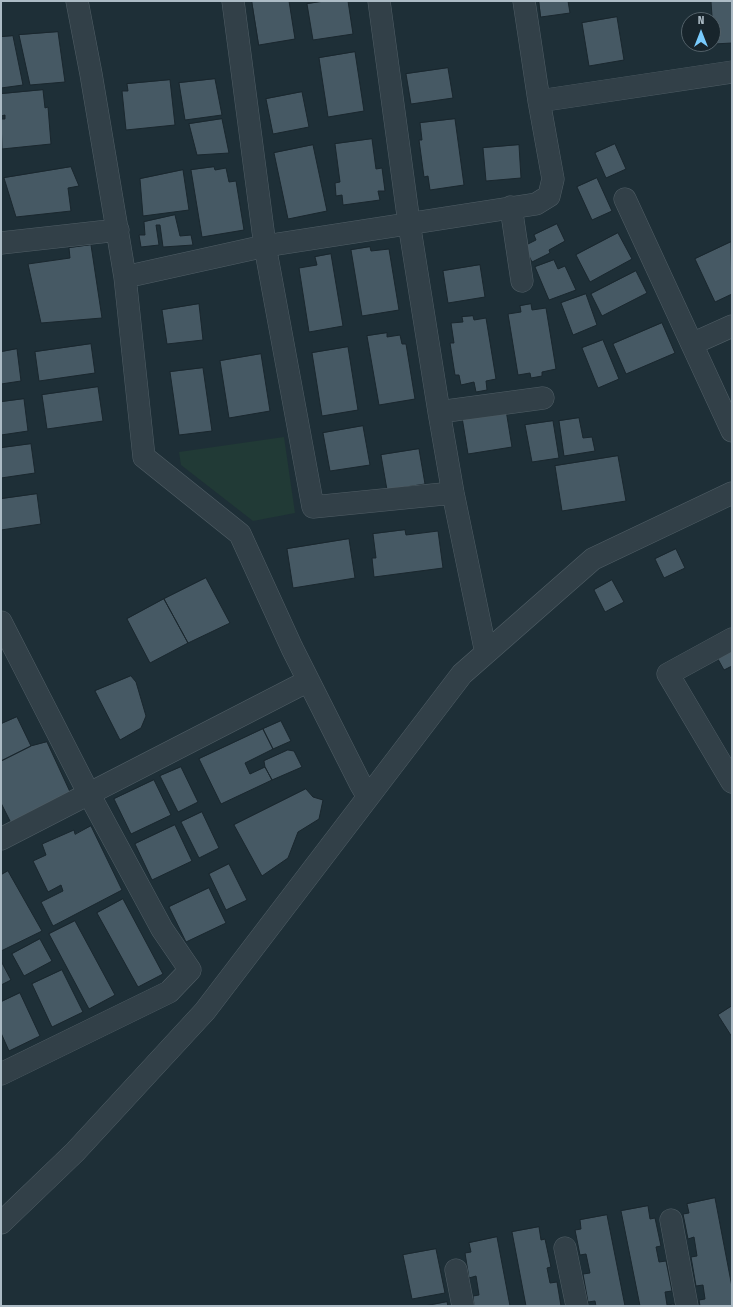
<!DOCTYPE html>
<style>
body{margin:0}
#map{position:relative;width:733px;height:1307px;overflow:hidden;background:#1e2f37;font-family:"Fira Sans Condensed",sans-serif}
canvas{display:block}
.frame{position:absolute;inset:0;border:2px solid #acbbc5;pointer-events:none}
.north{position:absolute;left:681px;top:12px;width:40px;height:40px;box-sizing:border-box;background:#18252c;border:1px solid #536169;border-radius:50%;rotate:0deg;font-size:11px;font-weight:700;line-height:16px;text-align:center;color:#acbbc5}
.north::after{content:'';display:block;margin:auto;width:14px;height:18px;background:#79cbfd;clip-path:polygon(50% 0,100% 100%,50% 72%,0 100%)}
</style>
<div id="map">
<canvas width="733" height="1307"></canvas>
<div class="frame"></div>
<div class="north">N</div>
</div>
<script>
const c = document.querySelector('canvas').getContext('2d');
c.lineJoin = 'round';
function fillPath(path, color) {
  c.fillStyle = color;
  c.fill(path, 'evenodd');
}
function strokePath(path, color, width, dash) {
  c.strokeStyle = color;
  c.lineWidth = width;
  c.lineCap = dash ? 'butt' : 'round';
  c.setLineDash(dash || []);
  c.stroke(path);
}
fillPath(new Path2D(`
 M284,437L295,513L253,521L181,465L179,452Z`), '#213a36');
const building = new Path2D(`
 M252,1H289L295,39L259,45Z
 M325,1H348L353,34L313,40L307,4Z
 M539,1H568L570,13L541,17Z
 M732,1V43L714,44L711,2Z
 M617,17L624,60L589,66L582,23Z
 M58,32L65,82L30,85L19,35Z
 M13,36L23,85L1,88V37Z
 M355,52L364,111L328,117L319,58Z
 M448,68L453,98L411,104L406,74Z
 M215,79L222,115L185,120L179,83Z
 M170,80L175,125L126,130L122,91H128L127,84Z
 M43,90L45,108L48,107L51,144L2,149L1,119H5V115L1,116V94Z
 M302,92L309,127L273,134L266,99Z
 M222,119L229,153L197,155L189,124Z
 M455,119L464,185L430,190L428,176L424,177L419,140H422L420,123Z
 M372,139L376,169L382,168L385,191H378L380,200L343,205L342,195L336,196L335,183L340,182L335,144Z
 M615,144L626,169L606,178L595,153Z
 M313,145L327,211L288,219L274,153Z
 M519,145L521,178L486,181L483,148Z
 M71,167L79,186L68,188L71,211L16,217L4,178Z
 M214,167L215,170L226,168L229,182L236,181L244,230L202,237L191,170Z
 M183,170L189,210L143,216L140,179Z
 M597,178L612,211L592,220L577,187Z
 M175,215L180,236L191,235L193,245L163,247L160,225H156L159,245L141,247L139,235H145L144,222Z
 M557,224L565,241L549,250L550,253L532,262L524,246L536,240L534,235Z
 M618,233L632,259L590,282L576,255Z
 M731,242L732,294L715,302L695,259Z
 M91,245L102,318L41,323L28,264L70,258L69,248Z
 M370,247L371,251L389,249L399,310L362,316L351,250Z
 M331,254L343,326L309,332L299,268L317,265L315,257Z
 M554,260L558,269L565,266L576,290L549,300L535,267Z
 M480,265L485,297L448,303L443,271Z
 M636,271L647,293L602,316L591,294Z
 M586,294L597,325L573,335L561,303Z
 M199,304L203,340L167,344L162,310Z
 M531,304L532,310L546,308L556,369L542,372V376L531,378L530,373L518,375L508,314L521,312L520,306Z
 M473,316L474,320L486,318L496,379L486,381L487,390L476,392L474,382L461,385L459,375H455L450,343H454L451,323L463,322L462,317Z
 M662,323L675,353L626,374L613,344Z
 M387,333V337L400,335L402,344H406L415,399L379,405L367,336Z
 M603,340L619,379L598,388L582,348Z
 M91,344L95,373L39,381L35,352Z
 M348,347L358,410L322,416L312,353Z
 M17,349L21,381L1,384V352Z
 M261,354L270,411L229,418L220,361Z
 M203,368L212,431L179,435L170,372Z
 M98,387L103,421L47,429L42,395Z
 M24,399L28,431L1,435V402Z
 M506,410L512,447L468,454L462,417Z
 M579,418L583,438L592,437L595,451L564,456L559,421Z
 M553,421L559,458L532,462L525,425Z
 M363,426L370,465L330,471L323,433Z
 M31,444L35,473L1,478V448Z
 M419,449L425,484L387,490L381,455Z
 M618,456L626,501L562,511L555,466Z
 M37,494L41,524L1,530V499Z
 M405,530L406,535L438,531L443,568L374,577L372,558H376L373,534Z
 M349,539L355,578L293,588L287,549Z
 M676,549L685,568L664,578L655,559Z
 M206,578L230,623L188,643L164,599Z
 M612,580L624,602L605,612L594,590Z
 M164,599L188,643L150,663L127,619Z
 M732,642V666L724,670L714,652Z
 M131,676L136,682L146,716L141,728L120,740L95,691Z
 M17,717L31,746L1,761V724Z
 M281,721L291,741L273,749L263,729Z
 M263,729L273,749L245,763L250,774L265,767L272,780L221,804L199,759Z
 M47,742L71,794L11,823L1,803V761L31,746Z
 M288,750L294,751L302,767L272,780L265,767L264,761Z
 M181,767L198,802L178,812L160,776Z
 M154,780L171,815L131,834L114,799Z
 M306,789L313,797L323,800L319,819L298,832L288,858L262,876L234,825Z
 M202,812L219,848L199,858L181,822Z
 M175,825L192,861L152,880L135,844Z
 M91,826L122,890L53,926L41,902L63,891L61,885L48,892L33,861L46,855L42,844L74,830L75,834Z
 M229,864L247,900L226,910L209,874Z
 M8,871L42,931L1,951V875Z
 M209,888L226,923L186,942L169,907Z
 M123,899L163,974L138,987L97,913Z
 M75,921L115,995L89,1009L49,934Z
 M40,939L52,961L24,976L12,954Z
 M1,961L11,980L1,985Z
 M62,970L83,1012L52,1027L32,984Z
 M20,993L40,1036L9,1051L1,1033V1002Z
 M732,1006V1037L718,1015Z
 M715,1198L732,1287V1306H700L699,1300L705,1299L703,1285L696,1286L691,1257L697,1256L694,1237L688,1239L683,1214L689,1213L687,1204Z
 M648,1206L650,1219L655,1218L661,1246L656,1247L659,1262L666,1261L672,1291L665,1292L667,1305L674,1304V1306H640L621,1211Z
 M607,1215L625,1306H596L595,1301L588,1302L583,1274L590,1273L586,1254L580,1255L575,1230L581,1229L580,1220Z
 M539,1227L541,1240L545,1239L551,1267L547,1268L550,1283L557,1282L561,1306H526L512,1232Z
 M497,1237L510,1306H474L473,1296L479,1295L476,1276L469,1278L465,1253L471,1252L469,1243Z
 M436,1249L445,1293L412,1299L403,1255Z
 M447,1302L448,1306H425Z`);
fillPath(building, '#465964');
strokePath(building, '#1a272e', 1);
const minor = new Path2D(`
 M77,1L91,74L125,277L144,457L240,534L292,648L361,785L368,797
 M233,1L265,246L313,507L453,493
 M379,1L409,223L439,412L453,493L486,653
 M539,101L732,72
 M625,199L732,431
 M511,207L522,281
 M1,243L118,230
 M125,277L265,246L536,204L549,196L553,179L539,101L524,1
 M692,344L732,326
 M439,412L543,398
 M1,622L89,794L162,929L190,970L169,992L1,1074
 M732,639L668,674L732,782
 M1,839L308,681
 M671,1220L687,1306
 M1,1223L75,1152L205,1011L462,674L593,559L732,493
 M565,1248L577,1306
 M456,1270L463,1306`);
strokePath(minor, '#505e66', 23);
strokePath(minor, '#324048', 22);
</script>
